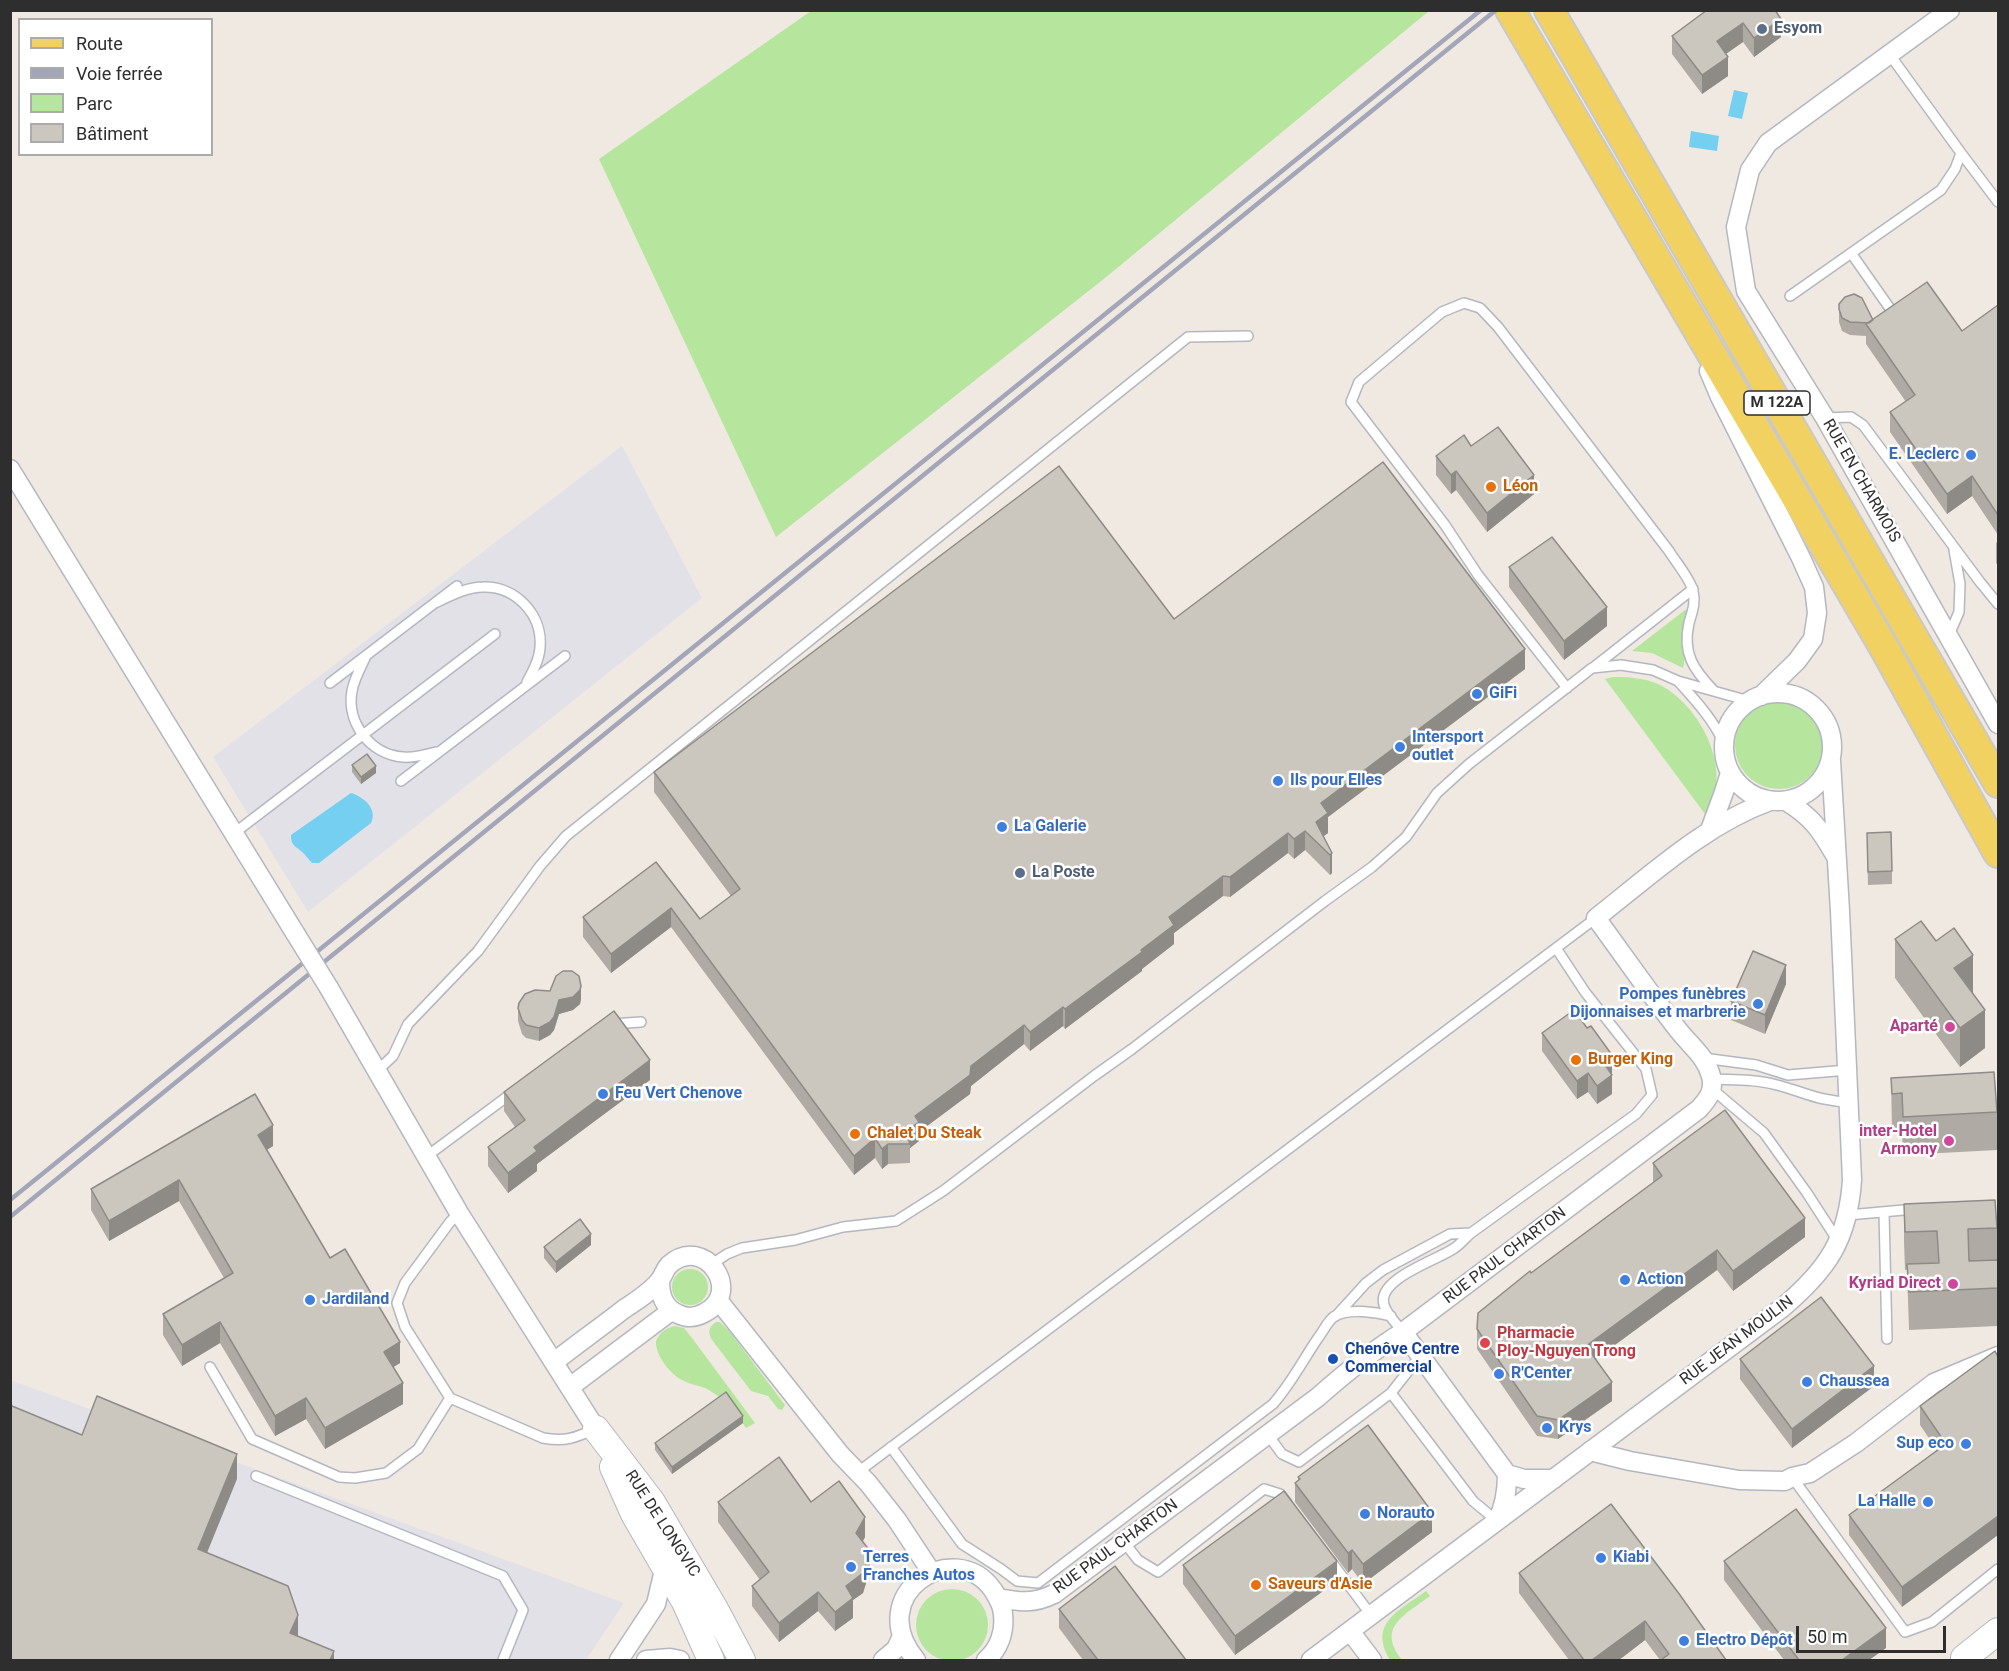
<!DOCTYPE html>
<meta charset="utf-8">
<style>
body{margin:0}
#map{position:relative;width:2009px;height:1671px;overflow:hidden;background:#efe9e1;font-family:Roboto,sans-serif}
canvas{display:block}
.frame{position:absolute;inset:0;border:12px solid #2e2e2e;pointer-events:none}
.legend{position:absolute;left:18px;top:18px;width:195px;height:138px;box-sizing:border-box;background:#fff;border:2px solid #ababab;margin:0;padding:8px 10px;list-style:none;font-size:18px;color:#2e2e2e}
.legend li{display:flex;align-items:center;gap:12px;height:30px}
.legend b{width:30px;border:2px solid #ababab}
.scale{position:absolute;left:1796px;top:1626px;width:150px;height:27px;box-sizing:border-box;border:3px solid #2e2e2e;border-top:0;padding-left:8px;font-size:18px;line-height:21px;white-space:nowrap;color:#2e2e2e;-webkit-text-stroke:4px #fff;paint-order:stroke}
</style>
<div id="map">
<canvas width="2009" height="1671"></canvas>
<div class="frame"></div>
<ul class="legend">
<li><b style="height:8px;background:#f2d163"></b>Route</li>
<li><b style="height:8px;background:#a3a6b8"></b>Voie ferrée</li>
<li><b style="height:16px;background:#b6e59e"></b>Parc</li>
<li><b style="height:16px;background:#cbc7bf"></b>Bâtiment</li>
</ul>
<div class="scale">50 m</div>
</div>
<script>
const c = document.querySelector('canvas').getContext('2d');
c.lineJoin = 'round';
function fillPath(path, color) {
  c.fillStyle = color;
  c.fill(path, 'evenodd');
}
function strokePath(path, color, width, dash) {
  c.strokeStyle = color;
  c.lineWidth = width;
  c.lineCap = dash ? 'butt' : 'round';
  c.setLineDash(dash || []);
  c.stroke(path);
}
function label(font, color, halo, rows, align = 'center') {
  c.font = font + ' Roboto,sans-serif';
  c.lineWidth = 5;
  c.setLineDash([]);
  c.textBaseline = 'middle';
  c.strokeStyle = halo;
  c.fillStyle = color;
  for (const [text, x, y, turn = 0] of rows) {
    c.save();
    c.translate(x, y);
    c.rotate((+turn || 0) * Math.PI / 180);
    c.textAlign = isNaN(turn) ? turn : align;
    if (halo) c.strokeText(text, 0, 0);
    c.fillText(text, 0, 0);
    c.restore();
  }
}
fillPath(new Path2D(`
 M622,446L702,598L308,912L213,757Z
 M10,1380L624,1603L586,1660H11Z`), '#e3e1e8');
fillPath(new Path2D(`
 M811,11V10L1429,11L1105,278L776,537L599,159Z
 M1685,610L1689,611C1685,622 1682,632 1682,644C1682,652 1686,660 1683,668L1652,653L1632,651Z
 M1613,677C1632,677 1650,678 1667,689C1704,713 1734,775 1705,814L1605,679Z
 M1735 745a44 44 0 1 1 88 0a44 44 0 1 1-88 0Z
 M672 1287a18 18 0 1 1 36 0a18 18 0 1 1-36 0Z
 M716,1322H720L730,1332L785,1405L782,1410L778,1409L768,1396L751,1391L712,1340C708,1333 708,1327 716,1322Z
 M675,1326L684,1328L692,1338L755,1423L746,1428L726,1399C718,1398 712,1391 705,1388C697,1385 689,1384 682,1380C670,1374 655,1355 656,1341C660,1332 666,1328 675,1326Z
 M916 1625a36 36 0 1 1 72 0a36 36 0 1 1-72 0Z
 M1426,1591L1430,1596C1405,1615 1376,1627 1402,1660H1390C1368,1623 1399,1611 1426,1591Z`), '#b6e59e');
fillPath(new Path2D(`
 M1734,90L1748,93L1742,119L1728,116Z
 M1691,131L1719,136L1717,151L1689,147Z
 M351,793C364,797 378,809 371,823L319,863H312C308,859 305,854 301,851C294,845 291,845 291,835Z`), '#75cff0');
const lane = new Path2D(`
 M1961,153L1998,202
 M1851,253L1891,310
 M1790,296L1941,190L1955,169L1961,153L1890,55
 M1825,418L1851,417L1863,425L1980,582L1998,604
 M435,603C450,596 467,587 483,587C516,586 543,615 540,648C539,660 533,671 527,682
 M1949,635L1959,612L1960,584L1954,550
 M366,656C361,667 354,679 352,691C346,723 371,755 403,757C414,758 425,755 436,752
 M1594,667L1693,589
 M1678,681C1696,701 1712,718 1724,743
 M330,683L457,586
 M1567,688L1478,575L1445,525L1351,402L1359,382L1442,312L1464,303L1480,308L1498,327L1669,551C1675,561 1691,580 1693,591C1696,603 1692,612 1689,623C1682,654 1694,670 1714,691
 M401,781L565,656
 M233,834L495,634
 M612,1024L641,1022
 M1703,1058L1756,1065L1788,1075L1848,1070
 M378,1070L393,1056L408,1024L478,951L540,866L566,836L1188,337L1248,336
 M1712,1079C1734,1080 1756,1079 1777,1085C1804,1092 1821,1102 1850,1102
 M1712,1089L1764,1133L1807,1193L1838,1241
 M427,1156L512,1093
 M1884,1212L1887,1339
 M459,1213L450,1222L405,1283L397,1303L405,1327L450,1398L543,1438C565,1442 575,1438 595,1429
 M1848,1215L1915,1209
 M712,1264L727,1254L742,1248L795,1240L843,1227L896,1221L943,1191L1094,1076L1132,1049L1325,901L1372,867L1406,837L1437,793L1469,764L1592,668L1621,665L1653,670L1678,681L1749,701
 M1336,1316L1366,1283L1383,1270L1450,1234L1471,1233
 M1403,1332C1397,1324 1387,1315 1384,1305C1376,1279 1437,1260 1453,1249C1460,1245 1465,1238 1471,1233L1636,1114L1652,1095L1646,1069L1585,992L1556,948
 M210,1367L252,1439L339,1477L355,1478L386,1473L418,1449L450,1398
 M1391,1393L1420,1356
 M1268,1435L1282,1454L1299,1462L1391,1393L1473,1501L1497,1521
 M891,1447L962,1544L1001,1569L1017,1581L1038,1583L1273,1404C1291,1384 1303,1360 1318,1338C1323,1332 1328,1320 1335,1316C1349,1308 1376,1312 1391,1316
 M858,1472L1596,918
 M256,1476L503,1576L523,1610L503,1660
 M1792,1477L1905,1632L1932,1622L1998,1569
 M1124,1542L1138,1560L1158,1572L1264,1489L1280,1494L1287,1503
 M1330,1560L1371,1615`);
const street = new Path2D(`
 M1950,10L1768,143L1750,170L1736,227L1746,291L1825,418L1998,724
 M1709,371L1720,397L1801,558L1814,587L1817,613L1813,639L1797,661L1761,696
 M10,469L295,933
 M1724 747a54 54 0 1 1 108 0a54 54 0 1 1-108 0Z
 M1786,801C1812,817 1820,829 1835,855
 M1710,830L1724,792L1730,773
 M329,988L459,1213L596,1429
 M718,1300L840,1454L868,1483L897,1520L932,1573
 M1403,1332L1507,1474L1524,1479H1554
 M554,1362C577,1344 601,1327 624,1309C636,1301 651,1292 660,1280C664,1275 664,1270 669,1265C704,1233 745,1293 704,1313C695,1318 686,1318 678,1314C663,1307 660,1295 660,1280
 M570,1387L671,1311
 M1590,1451L1630,1461L1739,1480L1785,1481L1792,1477L1810,1473L1856,1443L1934,1383L1998,1356
 M1497,1521C1505,1506 1507,1492 1507,1474
 M998,1598C1019,1602 1034,1604 1054,1594L1318,1397C1345,1373 1372,1351 1403,1332L1699,1109C1708,1099 1715,1090 1711,1076C1706,1057 1691,1046 1679,1031C1650,994 1624,956 1596,918C1651,875 1704,825 1770,801
 M1350,1631L1372,1660
 M619,1660L656,1604L665,1566
 M646,1660L670,1658L680,1660
 M883,1660L896,1649L901,1638
 M916,1660C862,1595 954,1535 993,1590C998,1598 1003,1606 1003,1615C1005,1632 999,1649 986,1660
 M1311,1660L1782,1308C1827,1270 1848,1240 1852,1180L1840,911L1831,761`);
const secondary = new Path2D(`
 M596,1429L652,1502L715,1609L742,1660
 M613,1467L634,1514L685,1602L711,1660
 M1964,1658L1998,1631`);
const primary = new Path2D(`
 M1510,10L1883,646L1998,853
 M1549,10L1998,783`);
strokePath(lane, '#b4b7c1', 12);
strokePath(street, '#b4b7c1', 21);
strokePath(secondary, '#b4b7c1', 28);
strokePath(primary, '#c9c9c9', 32);
strokePath(lane, '#fff', 9);
strokePath(street, '#fff', 18);
strokePath(secondary, '#fff', 26);
strokePath(primary, '#f2d163', 28);
strokePath(new Path2D(`
 M10,1200L1481,10
 M10,1217L1496,10`), '#a3a6b8', 4.5);
const streetBridge = new Path2D(`
 M295,933L329,988`);
strokePath(streetBridge, '#b4b7c1', 21, []);
strokePath(streetBridge, '#fff', 18);
fillPath(new Path2D(`
 M1775,10L1781,37L1754,57L1743,42L1726,54L1728,76L1702,94L1672,54V36Z
 M1998,305V535L1972,496L1947,514L1890,432V412L1906,402L1866,344V336L1850,335L1842,331L1839,322V309L1873,320L1962,331Z
 M1471,446L1534,494L1487,532L1456,490L1451,494L1436,475V456Z
 M1998,541V566L1996,563V543Z
 M1509,567L1607,626L1564,660L1509,587Z
 M1174,619L1525,669L1328,817V833L1323,836L1332,853V873L1330,875L1305,850L1294,859L1288,853L1230,897L1223,896L1174,933V944L1142,969V971L1065,1029L1063,1026L1030,1051L1024,1044L971,1086L970,1094L919,1132V1141L910,1148V1163L888,1164L882,1169L875,1158L854,1175L671,927L611,973L583,937V917L656,862L700,919L731,896L654,792V772Z
 M352,765L376,773L361,784L352,772Z
 M1867,846L1892,871V884L1868,885Z
 M1895,939L1936,941L1973,993L1985,1048L1960,1067L1895,978Z
 M1786,984L1765,1034L1731,1020V1001Z
 M581,999L580,1004L573,1010L559,1014L554,1030L550,1035L539,1041L526,1038L522,1034L518,1021V1008Z
 M1542,1033L1612,1074L1611,1075L1612,1094L1597,1104L1588,1092L1577,1099L1542,1051Z
 M1891,1078L1997,1112V1150L1903,1155L1902,1132H1892Z
 M650,1080L537,1164V1171L508,1193L488,1166V1147L515,1127L504,1111V1092Z
 M273,1146L267,1150L330,1258L400,1363L393,1367L403,1404L325,1449L306,1419L275,1436L220,1343L182,1366L163,1335V1314L224,1278L179,1201L109,1241L91,1210V1189Z
 M1653,1163L1805,1237L1733,1291L1717,1270L1596,1359L1612,1401L1558,1439L1537,1436L1477,1349V1329L1531,1273L1653,1183Z
 M1904,1204L1997,1228V1260H1998V1326L1909,1330L1907,1270H1905L1904,1242Z
 M591,1245L556,1273L544,1258V1247Z
 M1995,1351L1902,1607L1849,1535V1515L1937,1450L1920,1425V1406Z
 M1740,1359L1874,1386L1792,1448L1740,1379Z
 M743,1423L672,1474L655,1450V1443Z
 M1298,1477L1432,1532L1363,1584L1352,1569L1348,1573L1295,1502V1483L1298,1480Z
 M718,1502H811L865,1537L863,1541L870,1570L863,1593L853,1600V1618L835,1631L818,1611L779,1642L752,1606V1586L760,1580L718,1522Z
 M1611,1504L1726,1660H1660L1645,1640L1619,1660H1569L1519,1593V1573Z
 M1724,1561L1886,1648L1869,1660H1784L1724,1580Z
 M1183,1565L1337,1581L1235,1655L1183,1584Z
 M1059,1609L1186,1660H1083L1059,1628Z`), '#afaba4');
fillPath(new Path2D(`
 M1781,19V37L1754,57V38Z
 M1743,23V42L1717,60V41Z
 M1728,57V76L1702,94V75Z
 M1456,471V490L1451,494V475Z
 M1534,475V494L1487,532V513Z
 M1972,476V496L1947,514V494Z
 M1607,607V626L1564,660V641Z
 M1525,649V669L1328,817V833L1316,842V822L1321,803Z
 M376,766V773L361,784V777Z
 M1305,831V850L1294,859V839Z
 M1288,833V853L1230,897V877Z
 M1332,853V873L1330,875V855Z
 M1223,876V896L1174,933V944L1142,969V971L1065,1029V1009L1169,917Z
 M671,908V927L611,973V954Z
 M1973,955V993L1954,968Z
 M1786,965V984L1765,1034V1015Z
 M581,986V999L580,1004L573,1010L559,1014L554,1030L550,1035L539,1041V1028L559,1000Z
 M1063,1007V1026L1030,1051V1032Z
 M1985,1010V1048L1960,1067V1028Z
 M1024,1025V1044L971,1086L970,1094L919,1132V1141L910,1148V1144L906,1131L915,1116L971,1066Z
 M1612,1055V1074L1603,1081V1062Z
 M650,1060V1080L537,1164V1171L508,1193V1173L534,1147Z
 M1588,1073V1092L1577,1099V1081Z
 M1612,1075V1094L1597,1104V1086Z
 M273,1125V1146L258,1155V1135Z
 M875,1138V1158L854,1175V1156Z
 M888,1144V1164L882,1169V1149Z
 M179,1180V1201L109,1241V1221Z
 M1805,1218V1237L1733,1291V1271Z
 M591,1234V1245L556,1273V1262Z
 M1717,1250V1270L1586,1366V1346Z
 M220,1322V1343L182,1366V1345Z
 M400,1342V1363L384,1373V1352Z
 M1874,1366V1386L1792,1448V1429Z
 M1612,1382V1401L1558,1439V1420Z
 M403,1383V1404L325,1449V1428Z
 M306,1398V1419L275,1436V1416Z
 M743,1416V1423L672,1474V1467Z
 M237,1454V1479L198,1575V1549Z
 M1432,1512V1532L1363,1584V1564Z
 M1998,1516V1535L1902,1607V1587Z
 M865,1517V1537L856,1553V1533Z
 M1352,1550V1569L1348,1573V1553Z
 M870,1551V1570L863,1593L853,1600V1618L835,1631V1612L846,1586Z
 M1337,1561V1581L1235,1655V1636Z
 M818,1592V1611L779,1642V1623Z
 M298,1615V1641L290,1633Z
 M1645,1621V1640L1619,1660H1592Z
 M1886,1628V1648L1869,1660H1842Z
 M334,1651V1660H330Z`), '#8e8b86');
const building = new Path2D(`
 M1707,10H1775L1781,19L1754,38L1743,23L1717,41L1728,57L1702,75L1672,36Z
 M1927,282L1962,331L1998,305V515L1972,476L1947,494L1890,412L1915,395L1866,324Z
 M1854,294L1862,298L1873,320L1869,323L1850,322L1842,318L1839,309V304L1845,297Z
 M1498,427L1534,475L1487,513L1456,471L1451,475L1436,456L1464,435L1471,446Z
 M1383,462L1525,649L1321,803L1328,813L1316,822L1332,853L1330,855L1305,831L1294,839L1288,833L1230,877L1223,876L1169,917L1174,925L1141,950L1142,952L1065,1009L1063,1007L1030,1032L1024,1025L971,1066L970,1075L915,1116L919,1122L906,1131L910,1144H888L882,1149L875,1138L854,1156L671,908L611,954L583,917L656,862L700,919L740,889L654,772L1059,466L1174,619Z
 M1552,537L1607,607L1564,641L1509,567Z
 M367,754L376,766L361,777L352,765Z
 M1891,832L1892,871L1868,872L1867,833Z
 M1921,921L1936,941L1954,928L1973,955L1954,968L1985,1010L1960,1028L1895,939Z
 M1753,951L1786,965L1765,1015L1731,1001Z
 M563,971H572L579,976L581,986L580,990L573,997L559,1000L554,1017L550,1022L539,1028L526,1025L522,1020L518,1008L519,1003L525,994L535,990L550,991L556,976Z
 M1574,1010L1587,1028L1591,1026L1612,1055L1603,1062L1612,1075L1597,1086L1588,1073L1577,1081L1542,1033Z
 M614,1011L650,1060L534,1147L537,1151L508,1173L488,1147L525,1120L504,1092Z
 M1994,1072L1997,1112L1903,1117L1902,1093L1892,1094L1891,1078Z
 M255,1094L273,1125L258,1135L330,1258L345,1249L400,1342L384,1352L403,1383L325,1428L306,1398L275,1416L220,1322L182,1345L163,1314L233,1273L179,1180L109,1221L91,1189Z
 M1725,1110L1805,1218L1733,1271L1717,1250L1586,1346L1612,1382L1558,1420L1537,1416L1477,1329L1478,1313L1530,1271L1531,1273L1662,1176L1653,1163Z
 M1995,1200L1997,1228L1968,1229L1969,1261L1998,1260V1288L1909,1292L1907,1264L1939,1263L1937,1231L1905,1232L1904,1204Z
 M580,1219L591,1234L556,1262L544,1247Z
 M1821,1297L1874,1366L1792,1429L1740,1359Z
 M1995,1351L1998,1357V1516L1902,1587L1849,1515L1946,1444L1920,1406Z
 M726,1392L743,1416L672,1467L655,1443Z
 M97,1396L237,1454L198,1549L288,1586L298,1615L290,1633L334,1651L330,1660H10V1409L12,1406L82,1435Z
 M1368,1425L1432,1512L1363,1564L1352,1550L1348,1553L1295,1483L1300,1479L1298,1477Z
 M779,1457L811,1502L839,1481L865,1517L856,1533L870,1551L863,1573L846,1586L853,1598L835,1612L818,1592L779,1623L752,1586L769,1572L718,1502Z
 M1284,1491L1337,1561L1235,1636L1183,1565Z
 M1611,1504L1680,1595L1726,1660H1661L1669,1654L1645,1621L1592,1660H1584L1519,1573Z
 M1796,1509L1886,1628L1842,1660H1799L1724,1561Z
 M1115,1566L1186,1660H1098L1059,1609Z`);
fillPath(building, '#cbc7bf');
strokePath(building, '#8e8b86', 1.5);
for (const [x, y, r, color] of [
 [1762,29,6,"#5c6f8a"],
 [1971,455,6,"#3f7fe0"],
 [1491,487,6,"#e8710a"],
 [1477,694,6,"#3f7fe0"],
 [1400,747,6,"#3f7fe0"],
 [1278,781,6,"#3f7fe0"],
 [1002,827,6,"#3f7fe0"],
 [1020,873,6,"#5c6f8a"],
 [1758,1004,6,"#3f7fe0"],
 [1950,1027,6,"#d1479c"],
 [1576,1060,6,"#e8710a"],
 [603,1094,6,"#3f7fe0"],
 [855,1134,6,"#e8710a"],
 [1949,1141,6,"#d1479c"],
 [1625,1280,6,"#3f7fe0"],
 [1953,1284,6,"#d1479c"],
 [310,1300,6,"#3f7fe0"],
 [1485,1343,6,"#e0444e"],
 [1333,1359,6,"#1a4fb4"],
 [1499,1374,6,"#3f7fe0"],
 [1807,1382,6,"#3f7fe0"],
 [1547,1428,6,"#3f7fe0"],
 [1966,1444,6,"#3f7fe0"],
 [1928,1502,6,"#3f7fe0"],
 [1365,1514,6,"#3f7fe0"],
 [1601,1558,6,"#3f7fe0"],
 [851,1567,6,"#3f7fe0"],
 [1256,1585,6,"#e8710a"],
 [1684,1641,6,"#3f7fe0"]
]) {
  const dot = new Path2D();
  dot.arc(x, y, r, 0, 2 * Math.PI);
  c.fillStyle = color;
  c.fill(dot);
  strokePath(dot, '#fff', 2);
}
for (const [x, y, w] of [
 [1777,403,66]
]) {
  const box = new Path2D();
  box.roundRect(x - w / 2, y - 12, w, 24, 4.5);
  c.fillStyle = '#fff';
  c.fill(box);
  strokePath(box, '#2e2e2e', 1.5);
}
label('bold 15px', '#2e2e2e', null, [
 ["M 122A",1777,403]
]);
label('bold 16px', '#4e5e75', '#fff', [
 ["Esyom",1774,29],
 ["La Poste",1032,873]
], 'left');
label('bold 16px', '#366cbe', '#fff', [
 ["E. Leclerc",1959,455,"right"],
 ["GiFi",1489,694],
 ["Intersport",1412,738],
 ["outlet",1412,756],
 ["Ils pour Elles",1290,781],
 ["La Galerie",1014,827],
 ["Pompes funèbres",1746,995,"right"],
 ["Dijonnaises et marbrerie",1746,1013,"right"],
 ["Feu Vert Chenove",615,1094],
 ["Action",1637,1280],
 ["Jardiland",322,1300],
 ["R'Center",1511,1374],
 ["Chaussea",1819,1382],
 ["Krys",1559,1428],
 ["Sup eco",1954,1444,"right"],
 ["La Halle",1916,1502,"right"],
 ["Norauto",1377,1514],
 ["Terres",863,1558],
 ["Franches Autos",863,1576],
 ["Kiabi",1613,1558],
 ["Electro Dépôt",1696,1641]
], 'left');
label('16px', '#2e2e2e', '#fff', [
 ["RUE EN CHARMOIS",1861,481,60],
 ["RUE PAUL CHARTON",1505,1256,-37],
 ["RUE JEAN MOULIN",1737,1341,-37],
 ["RUE DE LONGVIC",662,1524,57],
 ["RUE PAUL CHARTON",1116,1547,-36]
]);
label('bold 16px', '#c56008', '#fff', [
 ["Léon",1503,487],
 ["Burger King",1588,1060],
 ["Chalet Du Steak",867,1134],
 ["Saveurs d'Asie",1268,1585]
], 'left');
label('bold 16px', '#b23c85', '#fff', [
 ["Aparté",1938,1027],
 ["inter-Hotel",1937,1132],
 ["Armony",1937,1150],
 ["Kyriad Direct",1941,1284]
], 'right');
label('bold 16px', '#be3a42', '#fff', [
 ["Pharmacie",1497,1334],
 ["Ploy-Nguyen Trong",1497,1352]
], 'left');
label('bold 16px', '#164399', '#fff', [
 ["Chenôve Centre",1345,1350],
 ["Commercial",1345,1368]
], 'left');
</script>
